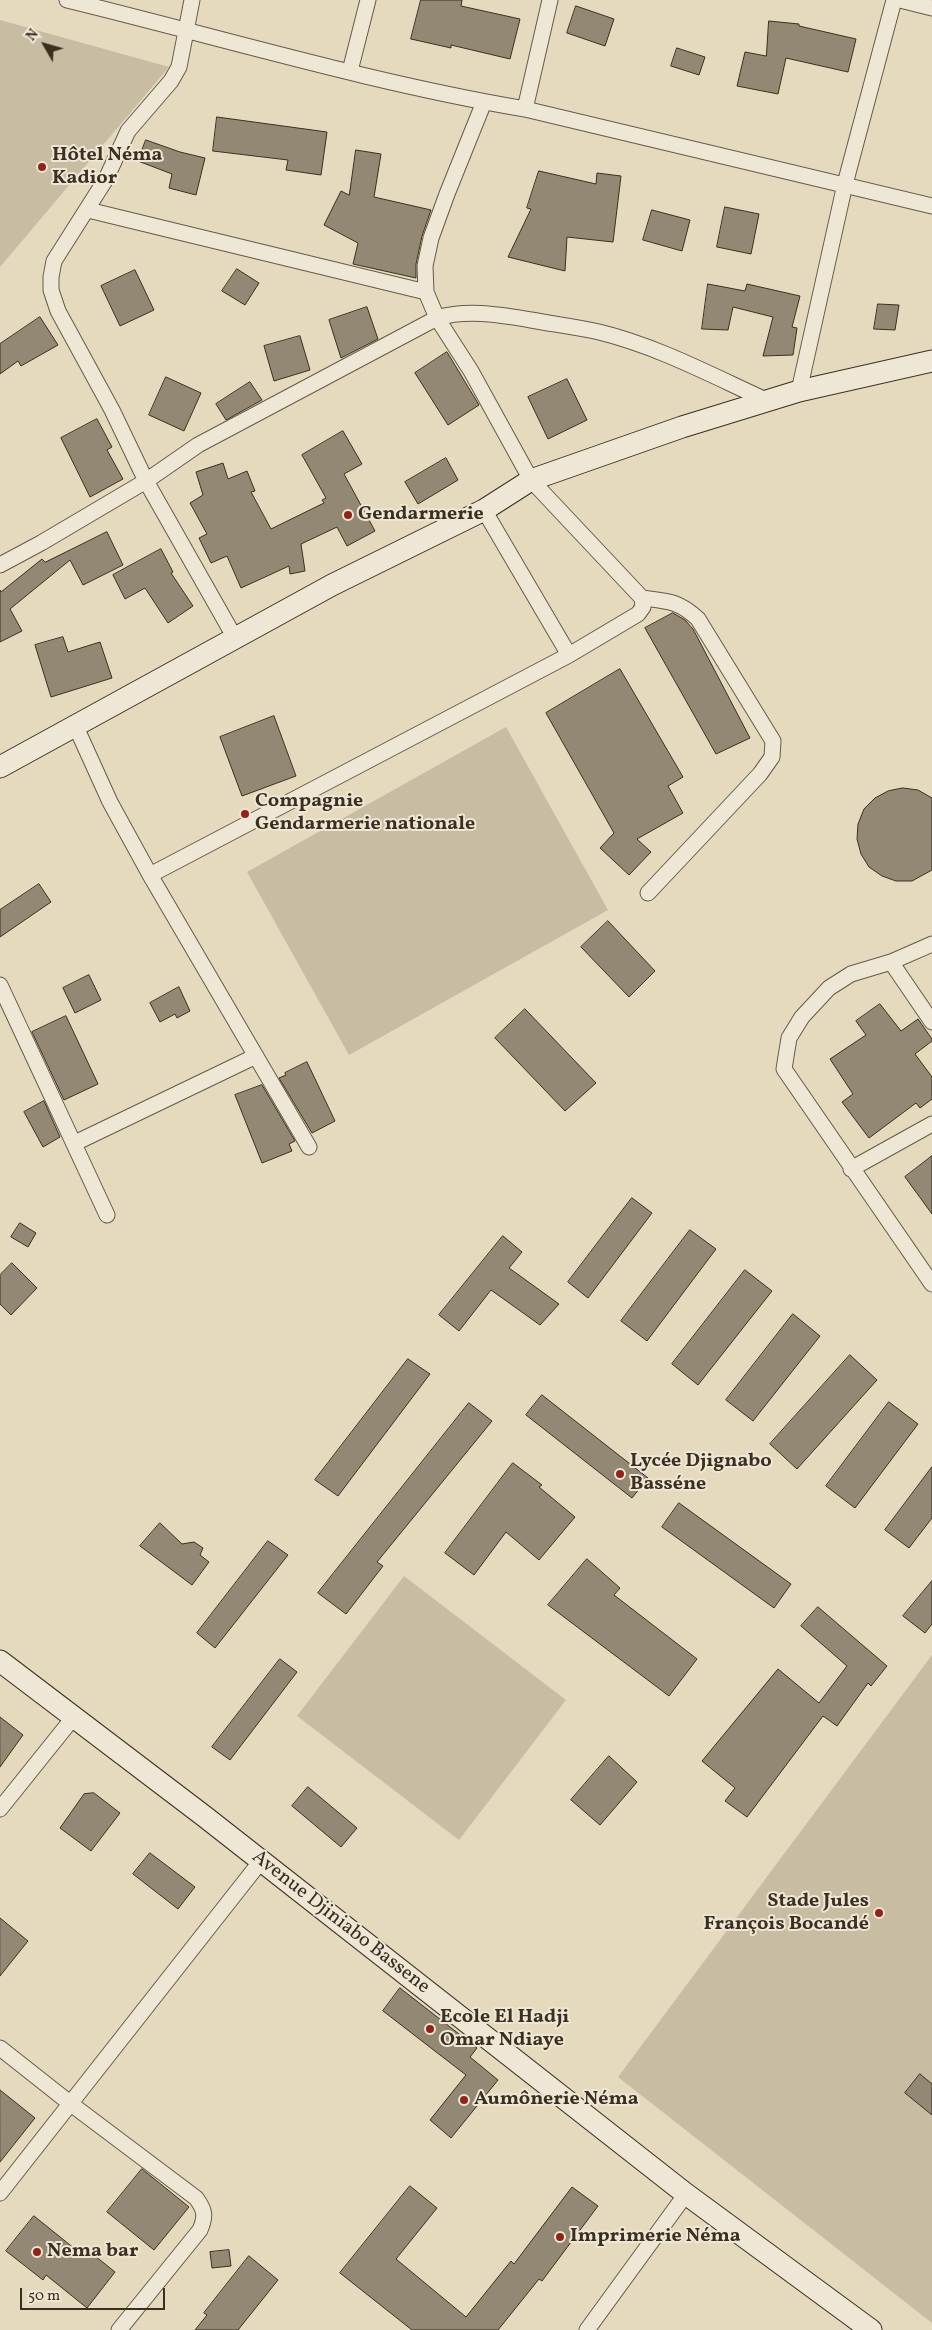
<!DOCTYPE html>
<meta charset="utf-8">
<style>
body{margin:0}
#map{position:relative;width:932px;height:2330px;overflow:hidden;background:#e5dabe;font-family:Vollkorn,serif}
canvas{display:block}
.north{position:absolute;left:20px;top:20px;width:50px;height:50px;-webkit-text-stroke:4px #eee7d5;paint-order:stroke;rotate:308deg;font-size:14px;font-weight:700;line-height:20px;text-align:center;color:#3b2f21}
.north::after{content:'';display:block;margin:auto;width:18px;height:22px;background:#3b2f21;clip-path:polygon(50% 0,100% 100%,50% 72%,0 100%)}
.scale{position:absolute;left:20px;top:2288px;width:145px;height:22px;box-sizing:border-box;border:2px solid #3b2f21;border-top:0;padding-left:6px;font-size:15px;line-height:18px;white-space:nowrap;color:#3b2f21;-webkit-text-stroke:4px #eee7d5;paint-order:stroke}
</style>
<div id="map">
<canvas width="932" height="2330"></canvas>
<div class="north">N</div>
<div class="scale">50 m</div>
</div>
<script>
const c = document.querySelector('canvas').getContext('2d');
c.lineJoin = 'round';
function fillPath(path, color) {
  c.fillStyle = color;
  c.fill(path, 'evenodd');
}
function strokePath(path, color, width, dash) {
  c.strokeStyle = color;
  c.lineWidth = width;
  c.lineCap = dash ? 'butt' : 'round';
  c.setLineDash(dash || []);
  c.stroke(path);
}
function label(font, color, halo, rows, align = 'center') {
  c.font = font + ' Vollkorn,serif';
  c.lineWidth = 4;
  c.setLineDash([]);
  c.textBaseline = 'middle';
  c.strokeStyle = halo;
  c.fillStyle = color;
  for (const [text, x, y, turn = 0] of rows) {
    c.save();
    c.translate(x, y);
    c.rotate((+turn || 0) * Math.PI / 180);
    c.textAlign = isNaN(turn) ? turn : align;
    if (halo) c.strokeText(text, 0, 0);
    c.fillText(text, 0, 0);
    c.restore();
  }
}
fillPath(new Path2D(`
 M0,20L169,67L0,267Z
 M506,727L608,910L349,1055L247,872Z
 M404,1576L566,1700L459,1840L297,1716Z
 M932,1655V2323L618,2077Z`), '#c8bda3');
const building = new Path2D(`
 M421,0H462L461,6L520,19L510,59L451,45V48L411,39Z
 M576,6L614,19L605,46L567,33Z
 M769,21L799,24V26L856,39L848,72L786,58L778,94L737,86L745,52L766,56Z
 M677,48L705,57L699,75L671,66Z
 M217,117L327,132L321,175L286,170L288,160L213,151Z
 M146,140L180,152L205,158L196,195L169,188L172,174L138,161Z
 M356,150L381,154L374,197L431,210L422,236L416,264V278L353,264L358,243L324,225L341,191L349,195Z
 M539,171L596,184L597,173L621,176L613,242L567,237L565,271L508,257L531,209L527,208Z
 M725,207L759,214L751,254L717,247Z
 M652,210L690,220L682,251L643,240Z
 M237,269L259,283L245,305L222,291Z
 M135,270L154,310L120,326L101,286Z
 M708,284L745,291L747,284L800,296L792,327L797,328L793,355L763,356L773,317L733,307L728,330L702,329Z
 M878,304L899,305L895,330L874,329Z
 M367,307L378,339L341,358L329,320Z
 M40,317L58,345L21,366L18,361L0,374V344Z
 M300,336L310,370L274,381L264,346Z
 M447,352L479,405L448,425L415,373Z
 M166,377L201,393L184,431L149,415Z
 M567,379L587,420L548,439L528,397Z
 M250,382L262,400L226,420L216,404Z
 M97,419L112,447L107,450L123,479L90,497L61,438Z
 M343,431L362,464L344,474L375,531L347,546L337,527L301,544L305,571L290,574L289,566L241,588L227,556L211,563L199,538L207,534L190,503L203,495L196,472L223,463L228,479L247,471L255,491L251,492L271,529L324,503L322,500L326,498L302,455Z
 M446,458L458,480L418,504L405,482Z
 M107,532L123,565L83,585L70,560L10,609L22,631L0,642V590L1,592L42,559L45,562Z
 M161,549L173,572L171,573L193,606L168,623L145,588L125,599L113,575Z
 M673,613L685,620L693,629L750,738L716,754L645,628Z
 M63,637L68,652L100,642L112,678L51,697L35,645Z
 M620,669L683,777L668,786L683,813L637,839L651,852L629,875L600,848L614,833L546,713Z
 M274,716L296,776L242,796L220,737Z
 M903,788L918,790L932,798V870L912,881H896L882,876L869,867L861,854L857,839L858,824L864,809L875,798L888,791Z
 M39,884L51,902L0,937V910Z
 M608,921L655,971L629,997L581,947Z
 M89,975L101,1000L75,1013L63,988Z
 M179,987L190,1011L177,1018L175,1014L160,1022L150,1003Z
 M880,1004L901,1031L918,1019L932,1039V1041L915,1054L932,1077V1099L920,1108L916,1103L869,1138L842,1102L853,1094L830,1059L866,1035L856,1021Z
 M525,1009L596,1083L565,1111L495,1038Z
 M66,1016L98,1084L64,1100L32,1032Z
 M307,1062L335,1121L312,1133L279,1078L286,1075L285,1073Z
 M262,1085L295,1141L289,1144L292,1151L262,1163L235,1095Z
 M44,1101L60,1137L43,1147L24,1112Z
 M932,1156V1214L905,1177Z
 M632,1198L652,1213L588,1298L568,1282Z
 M20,1223L36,1233L28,1247L11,1237Z
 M690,1230L716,1249L647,1341L621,1321Z
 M503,1236L522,1252L509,1268L559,1304L540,1325L491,1290L459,1331L439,1315Z
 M12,1263L37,1288L11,1315L0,1304V1275Z
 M745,1270L772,1291L698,1385L672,1364Z
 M793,1314L820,1336L753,1421L726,1400Z
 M850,1355L877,1380L797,1469L770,1444Z
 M408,1359L430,1374L338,1496L315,1480Z
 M542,1395L648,1478L632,1498L526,1415Z
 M889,1402L918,1424L855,1508L826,1486Z
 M469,1403L492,1421L377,1562L383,1566L346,1614L318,1593Z
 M513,1463L542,1485L539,1487L575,1517L539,1560L506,1532L474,1575L445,1553Z
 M932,1467V1518L909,1548L885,1530Z
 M679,1503L791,1584L774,1608L662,1527Z
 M160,1523L182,1544L194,1542L203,1548L200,1555L209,1562L192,1585L140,1546Z
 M268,1541L288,1555L215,1648L197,1633Z
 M587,1559L620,1588L614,1595L697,1659L669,1696L548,1605Z
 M932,1581V1624L925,1633L903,1616Z
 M818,1607L887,1666L871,1686L868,1683L837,1726L823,1716L747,1817L725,1801L735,1788L702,1761L778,1669L819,1703L847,1666L801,1626Z
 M280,1659L297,1672L230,1760L212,1747Z
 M0,1717L23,1735L0,1767Z
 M609,1756L637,1782L600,1825L571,1800Z
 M308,1787L357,1828L341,1847L292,1806Z
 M94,1793L120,1813L91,1851L60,1828L84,1794Z
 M150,1853L195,1887L178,1909L133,1874Z
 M0,1918L28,1941L0,1976Z
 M400,1988L477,2048L470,2057L498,2080L451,2138L430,2120L466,2075L383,2011Z
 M920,2074L932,2084V2115L905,2093Z
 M0,2090L35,2118L0,2162Z
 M142,2169L189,2207L154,2250L107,2212Z
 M410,2186L437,2208L396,2259L466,2317L511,2261L514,2264L572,2187L598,2206L542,2281L539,2279L498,2330H412L340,2273Z
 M34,2216L80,2253L84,2247L115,2272L87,2308L46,2275L43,2280L6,2251Z
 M229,2250L231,2266L212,2268L210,2252Z
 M249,2256L278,2280L238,2330H195L207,2315L204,2313Z`);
fillPath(building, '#938873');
strokePath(building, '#3b2f21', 1);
const street = new Path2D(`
 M67,0C219,37 371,83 525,109L932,206
 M192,0L179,67L171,81L128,131L106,179L54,261L51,277V290L58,311L112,410L146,481L235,638
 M900,0L932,8
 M350,71L368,0
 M525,109L550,0
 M88,210L426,292
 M799,391L845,184L894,0
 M484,510L569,655
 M0,565L41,543L146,481L198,445L437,318C468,309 500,315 531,320C553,324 576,327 599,332C657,346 713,376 768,401
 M642,598C668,601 679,601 698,619L773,741L772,757L760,774L648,893
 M76,727L110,802L150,875L309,1147
 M150,875L569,655L638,614L643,607L642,598L531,480L471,371L437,318L426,292L425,266L431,238L447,194L484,102
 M932,944L891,962L851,974L829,988L802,1017L789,1038L784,1069L932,1284
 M891,962L932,1022
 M0,985L107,1215
 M75,1143L256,1056
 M851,1169L932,1124
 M0,1809L73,1718
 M0,2048L71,2104L196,2198C205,2210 206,2216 200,2230L119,2330
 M0,2193L261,1861
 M587,2330L686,2194`);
const secondary = new Path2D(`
 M0,767L332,585L484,510L531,480L682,427L799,391L932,361
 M0,1661L204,1816L686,2194L871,2330`);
strokePath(street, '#665a48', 17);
strokePath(secondary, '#3b2f21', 23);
strokePath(street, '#eee7d5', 15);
strokePath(secondary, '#eee7d5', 21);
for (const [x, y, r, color] of [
 [42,167,5,"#8f2418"],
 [348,515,5,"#8f2418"],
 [245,814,5,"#8f2418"],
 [620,1474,5,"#8f2418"],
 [879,1913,5,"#8f2418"],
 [430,2029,5,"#8f2418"],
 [464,2100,5,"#8f2418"],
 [560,2237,5,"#8f2418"],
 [37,2252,5,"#8f2418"]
]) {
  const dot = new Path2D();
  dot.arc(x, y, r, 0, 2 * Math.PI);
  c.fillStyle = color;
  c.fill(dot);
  strokePath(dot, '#eee7d5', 2);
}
label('bold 20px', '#3b2f21', '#eee7d5', [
 ["Hôtel Néma",52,156],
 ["Kadior",52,179],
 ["Gendarmerie",358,515],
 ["Compagnie",255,802],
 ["Gendarmerie nationale",255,825],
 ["Lycée Djignabo",630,1462],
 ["Basséne",630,1485],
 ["Stade Jules",869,1902,"right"],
 ["François Bocandé",869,1925,"right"],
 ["Ecole El Hadji",440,2018],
 ["Omar Ndiaye",440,2041],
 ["Aumônerie Néma",474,2100],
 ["Imprimerie Néma",570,2237],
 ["Nema bar",47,2252]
], 'left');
label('20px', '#3b2f21', '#eee7d5', [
 ["Avenue Djiniabo Bassene",340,1923,38]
]);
</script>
